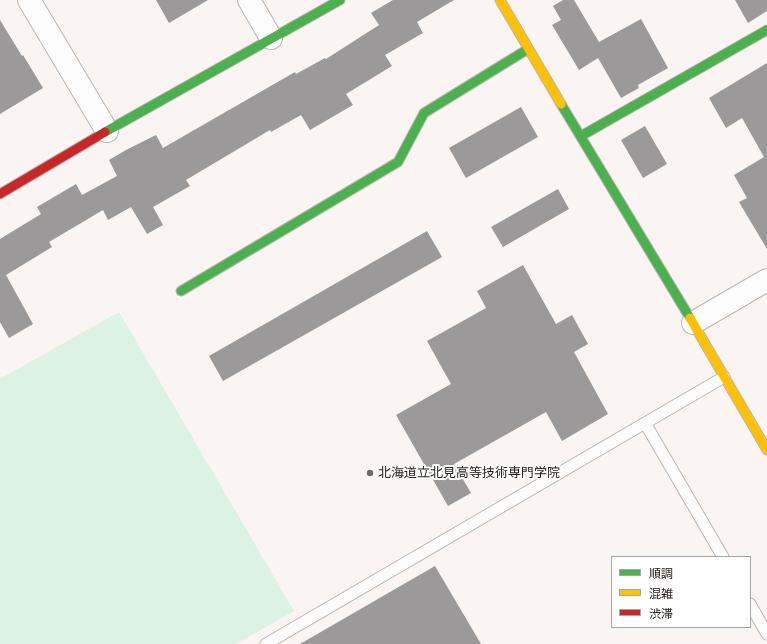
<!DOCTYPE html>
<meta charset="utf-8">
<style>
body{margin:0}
#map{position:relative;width:767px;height:644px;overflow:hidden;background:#faf4f2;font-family:"Fira Sans Condensed","Noto Sans JP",sans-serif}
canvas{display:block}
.legend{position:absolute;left:611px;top:556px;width:140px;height:72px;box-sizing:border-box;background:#fff;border:1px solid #a8a6a5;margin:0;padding:5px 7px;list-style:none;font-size:12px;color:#26201d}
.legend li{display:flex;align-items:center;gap:8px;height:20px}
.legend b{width:20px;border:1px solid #a8a6a5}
</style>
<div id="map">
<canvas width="767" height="644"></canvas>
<ul class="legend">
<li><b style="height:5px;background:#4caf50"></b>順調</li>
<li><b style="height:5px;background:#ffc107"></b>混雑</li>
<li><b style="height:5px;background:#c62828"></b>渋滞</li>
</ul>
</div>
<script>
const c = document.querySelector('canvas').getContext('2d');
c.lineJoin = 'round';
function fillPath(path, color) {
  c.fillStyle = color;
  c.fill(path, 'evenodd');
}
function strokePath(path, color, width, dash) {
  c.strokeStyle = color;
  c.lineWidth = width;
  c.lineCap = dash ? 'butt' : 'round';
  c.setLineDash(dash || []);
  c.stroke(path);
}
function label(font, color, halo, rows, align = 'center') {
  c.font = font + ' "Fira Sans Condensed","Noto Sans JP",sans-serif';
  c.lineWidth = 4;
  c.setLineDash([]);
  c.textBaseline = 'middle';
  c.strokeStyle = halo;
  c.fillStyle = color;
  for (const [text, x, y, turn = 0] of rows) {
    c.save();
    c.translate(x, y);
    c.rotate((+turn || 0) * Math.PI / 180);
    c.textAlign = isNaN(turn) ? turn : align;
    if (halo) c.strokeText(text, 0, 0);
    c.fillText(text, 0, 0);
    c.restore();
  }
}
fillPath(new Path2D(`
 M119,312L294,611L236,644H0V379Z`), '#dcf2e3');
fillPath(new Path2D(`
 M156,0H208L169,23Z
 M393,0H454L417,22L423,33L385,55L392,66L346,94L353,105L310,130L301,115L271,132L270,130L186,180L190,186L153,207L163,225L147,234L131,207L108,220L103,210L49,242L52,247L6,275L33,324L9,338L0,322V239L41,214L37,207L76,184L82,195L117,176L109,160L126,150L156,135L163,148L295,72L296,74L325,58L326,59L379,25L371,13Z
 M563,0H574L599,42L641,19L668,68L638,85L639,88L621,98L598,58L579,70L552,25L561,20L553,6Z
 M735,0H767V11L748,23Z
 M0,20L22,56L23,55L43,88L0,114Z
 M767,63V249L739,202L747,198L734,175L764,157L742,118L726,128L709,98Z
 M521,107L538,137L466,178L449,148Z
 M645,126L667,164L643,178L621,140Z
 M558,189L569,209L503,247L491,227Z
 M427,231L442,257L223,381L209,356Z
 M523,265L556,324L572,315L588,344L574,352L608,414L562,441L546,412L454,464L471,493L448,506L396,415L451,384L427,341L486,308L477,291Z
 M435,566L481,644H300Z`), '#9b999a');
const lane = new Path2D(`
 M645,423L723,557
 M750,604L767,634
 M266,644L724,377`);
const street = new Path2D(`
 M29,0L107,131
 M249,0L271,38
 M693,323L767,280`);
const fast = new Path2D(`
 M561,104L690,318
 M105,132L340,0
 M581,136L767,30
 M181,291L398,162L424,113L528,49`);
const slow = new Path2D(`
 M500,0L561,104
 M690,318L767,450`);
const jam = new Path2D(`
 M0,194L105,132`);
strokePath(lane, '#bbb5b3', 13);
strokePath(street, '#bbb5b3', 24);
strokePath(fast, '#bbb5b3', 11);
strokePath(slow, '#bbb5b3', 11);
strokePath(jam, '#bbb5b3', 11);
strokePath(lane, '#fefdfd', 11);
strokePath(street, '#fefdfd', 22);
strokePath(fast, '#4caf50', 9);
strokePath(slow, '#ffc107', 9);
strokePath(jam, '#c62828', 9);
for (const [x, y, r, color] of [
 [370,473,4,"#706a68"]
]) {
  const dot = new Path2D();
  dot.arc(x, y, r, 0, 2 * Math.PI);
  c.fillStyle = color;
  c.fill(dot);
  strokePath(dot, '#fff', 1.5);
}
label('13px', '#26201d', '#fff', [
 ["北海道立北見高等技術専門学院",378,473]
], 'left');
</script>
